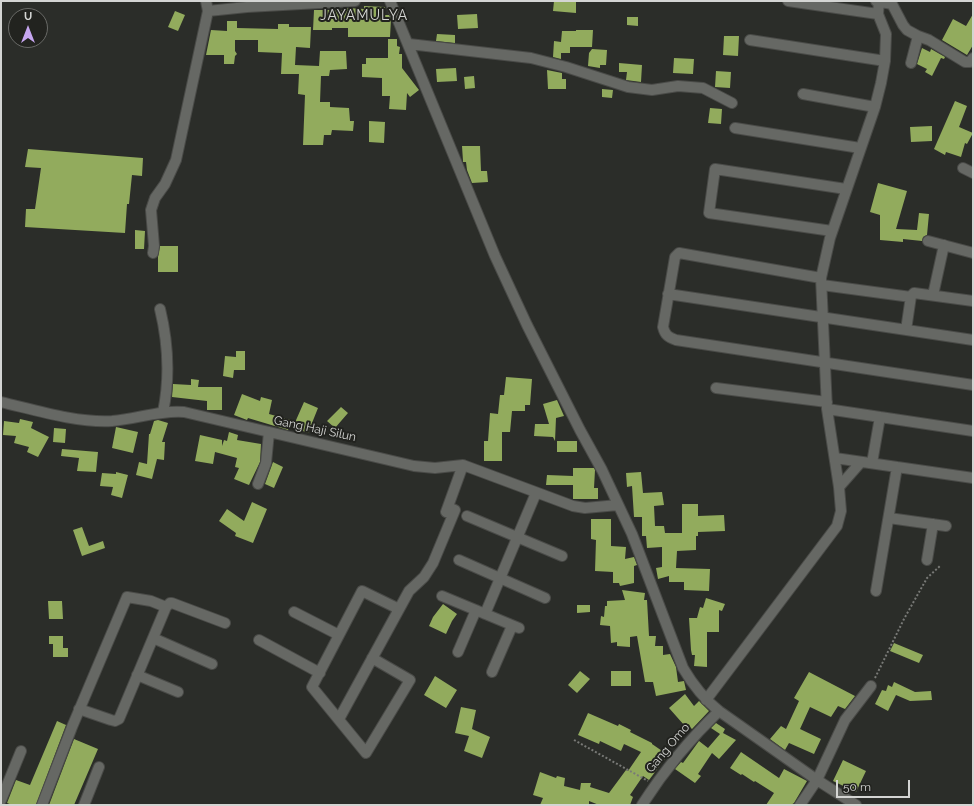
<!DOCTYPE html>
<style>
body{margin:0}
#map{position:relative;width:974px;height:806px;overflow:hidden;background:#2b2d29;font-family:Raleway,sans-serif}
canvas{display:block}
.frame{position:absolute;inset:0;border:2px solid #d4d5d3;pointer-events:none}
.north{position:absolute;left:8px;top:8px;width:40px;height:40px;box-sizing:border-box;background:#22231f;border:1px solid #696a67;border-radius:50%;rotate:0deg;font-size:11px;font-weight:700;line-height:16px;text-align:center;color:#d4d5d3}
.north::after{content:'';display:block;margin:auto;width:14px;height:18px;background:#c6a6f0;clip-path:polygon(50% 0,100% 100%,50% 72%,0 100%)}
.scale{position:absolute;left:836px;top:780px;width:74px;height:18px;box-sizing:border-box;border:2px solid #d4d5d3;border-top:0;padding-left:5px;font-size:12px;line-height:14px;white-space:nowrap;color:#d4d5d3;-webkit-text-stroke:3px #22231f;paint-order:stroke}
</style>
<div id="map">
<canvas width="974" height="806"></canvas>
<div class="frame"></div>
<div class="north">U</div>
<div class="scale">50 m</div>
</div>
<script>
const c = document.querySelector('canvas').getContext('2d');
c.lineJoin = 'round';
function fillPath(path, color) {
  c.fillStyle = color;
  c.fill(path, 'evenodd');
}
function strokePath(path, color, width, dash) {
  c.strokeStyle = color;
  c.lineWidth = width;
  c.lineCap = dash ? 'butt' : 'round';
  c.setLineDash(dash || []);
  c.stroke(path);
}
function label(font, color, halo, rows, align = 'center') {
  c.font = font + ' Raleway,sans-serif';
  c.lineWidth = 4;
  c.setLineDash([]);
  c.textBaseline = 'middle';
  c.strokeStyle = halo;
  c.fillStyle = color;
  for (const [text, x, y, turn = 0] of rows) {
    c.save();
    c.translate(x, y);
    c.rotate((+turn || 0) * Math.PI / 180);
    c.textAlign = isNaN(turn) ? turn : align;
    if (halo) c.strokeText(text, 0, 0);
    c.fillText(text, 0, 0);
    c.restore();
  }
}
fillPath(new Path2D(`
 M554,1H576V13L553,11Z
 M364,6L385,7V15H389L391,19L390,37H348V28H332V30H313L314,10H346V8L364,9Z
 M175,11L185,15L178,31L168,27Z
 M477,14L478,28L458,29L457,15Z
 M973,14V45L967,55L942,40L953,19L966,26Z
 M627,17H638V26L627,25Z
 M227,21H237V28L278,29V24H289V27H311L310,48L296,47L295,65L319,66L320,51H346L347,69L330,70L329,76H321L320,102H330V107L349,108L350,121H354L353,131L332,130L331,135H324L323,145H303L305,95L298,94L299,74H281L282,53L258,52V40H235V51L237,54L235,56L234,64H224V55H206L211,30L227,31Z
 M576,30H593L592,47H570V53H561V59L553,57L554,41L561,42L562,31H576Z
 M437,34L455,35V43L436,41Z
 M724,36H739L738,56L723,55Z
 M388,39H397V46L400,47L399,54H402V68L419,90L410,97L407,93L406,110L389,109L390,96H382V78L362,77V64H366V58H388Z
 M922,48L930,52L931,49L945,57L944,59L941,58L932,76L925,72L927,69L917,64Z
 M592,49L607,50L606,65H600V68L588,66L589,53Z
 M674,58L694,59L693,74L673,73Z
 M619,63L642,65L641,82L626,80L627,72H619Z
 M456,68L457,81L437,82L436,69Z
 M547,70L562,73V79H566V89H548Z
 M716,71L731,72L730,88L715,87Z
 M474,76L475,88L465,89L464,77Z
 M602,89L613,90L612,98L602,97Z
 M955,101L967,106L959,127L973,133L967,144L965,143L961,157L946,152L945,155L934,149Z
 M710,108L722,109L721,124L708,123Z
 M369,121L385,122L384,143L369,142Z
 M932,126V141L911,142L910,127Z
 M462,146H480L481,171H487L488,182L472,183L467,170L466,162H463V161Z
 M28,149L143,158L142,176L132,175L129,204H127L125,233L25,227L26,209H35L41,168L25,167Z
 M878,183L907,191L896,229L917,230L919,213L929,214L927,235L923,237L922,241L903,239V242L880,240V215L870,212Z
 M135,230L145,231L144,249H135Z
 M160,246H178V272H158V257Z
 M236,351H245V370H234L233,378L223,376L225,356L236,357Z
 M506,377L532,379L530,405H525V411H512L510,432H502V461H484V441H488L490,413L498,414L500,395H504Z
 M191,379L199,380L198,387H222V410H207V401L172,397L173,384L191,385Z
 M242,394L260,401L261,397L272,400L269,414L291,420L288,430L248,418L247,420L234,415Z
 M557,400L564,416L556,418L555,441L553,437L534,436L535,424H549L543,404Z
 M304,402L318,408L308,433L293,427Z
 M341,407L348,413L335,428L327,421Z
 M20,419L33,422L31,428L49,437L38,457L27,452L29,447L14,443L16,436L3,435L4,421L19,423Z
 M158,420L168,423L162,442H165L164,460L157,459L152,479L136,475L139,462L147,464L149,434H150L154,421Z
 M116,427L138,432L133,453L112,448Z
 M54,428L66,429L65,443L53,442Z
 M229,432L238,435L237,440L261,444L260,462L249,485L234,479L239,468L235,467L237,458L215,452L213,464L195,461L200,435L222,440V446L224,440L227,441Z
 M557,441H577V452H557Z
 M62,449L98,452L96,472L77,471L79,458L61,456Z
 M273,462L283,467L274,488L265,484Z
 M573,468H594L595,470L594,488H598V499H573V485H546L547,475L573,476Z
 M116,472L128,475L122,498L111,495L113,487L100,486L102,473L116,474Z
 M641,472L643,493L662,492L664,505L654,506L655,526H664L665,533H682V504H698V516L724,515L725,531L698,532V536H696V550L677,551L676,568L710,569L709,591L684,590V582H669V576L658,579L656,568L662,567V547L647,548L646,536H642V517H634L632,486L627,487L626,473Z
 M252,502L267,509L253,543L235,536L236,533L219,521L227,509L244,521Z
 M591,519H611V546L626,547L625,559L634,557L637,565L634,566V583L620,586L619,583H613V572L595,571L596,540L591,539Z
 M82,527L89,546L103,541L105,548L82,556L73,530Z
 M622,590L645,593L644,600H647L649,636H656L655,646H663V655L670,654L676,667L678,682L684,681L686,690L656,696L653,682H645L637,636L630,637V647L617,646V642L611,643L610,626L600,625L601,616L604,617L605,606H607V601L625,600Z
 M706,598L725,604L722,611L719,610V632H707V667L694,666L695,655H692L691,650L689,618H697L700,607L703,608Z
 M48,601H62L63,619H49Z
 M443,604L457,614L452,621L446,634L429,626L433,617Z
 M577,605H590V612L577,613Z
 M49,636H63V648H68V657H53V644H49Z
 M894,643L923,655L919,663L890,651Z
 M580,671L590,679L577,693L568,685Z
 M611,671H631V686H611Z
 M809,672L855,696L845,709L838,706L831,717L810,707L800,729L821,739L814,754L789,743L785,750L770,739L781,726L786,729L799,701L794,698Z
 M435,676L457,690L446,708L424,695Z
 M894,682L915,692L931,691L932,700L910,701L896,695L888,711L875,704L882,690L886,691L888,685L892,687Z
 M685,694L694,706L699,701L709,711L692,729L686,723L684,725L669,708Z
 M461,707L476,710L472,729L490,737L482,758L464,751L469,736L455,733Z
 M588,713L618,726L619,724L631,730L630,732L652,743V744L668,755L649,780L643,776L630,795L633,797L630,805H599L589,801V805H540L543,798L533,795L540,772L556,778L557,776L565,778L564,786L580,790L581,783H591L590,787L609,793L626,770L628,771L641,752L624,744L621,751L600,741L599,744L578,735Z
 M57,721L66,725L36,805H12L7,803L16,780L30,785Z
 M716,723L725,729L723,733L736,740L719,759L712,753L698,774L701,776L695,783L675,769L681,762L683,763L699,741L708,748L720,734L711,728Z
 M74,739L98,749L74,805H49Z
 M741,752L779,778L784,769L807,781L794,803L791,805H766L774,793L755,781L754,782L742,774L741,775L730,768Z
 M843,760L866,771L856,792L833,781Z`), '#92ab5d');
const minor = new Path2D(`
 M390,1L495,256L527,325L580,430L602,470L632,534L683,668C693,685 704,699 719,711L817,780L856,805
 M788,1L878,14
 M876,1L892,4L903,25L907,30L918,36
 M208,11L247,7L355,1
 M750,40L885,61
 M409,44L531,58L566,67L628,87L652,90L678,86L703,88L732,103
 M911,63L918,36L929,40L965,62H970L973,58
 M803,94L875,107
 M735,128L860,148
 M963,168L973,173
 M832,231L709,213L715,169L846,189
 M928,241L973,253
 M153,253L154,246L151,210L155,198L165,184L176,160L208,11L206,1
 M821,278L679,253L675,257L663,327C665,335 668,337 676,340L973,385
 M822,285L911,297
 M668,294L973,340
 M933,295L944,245
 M160,309C168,342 170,378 163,412
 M906,330L911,296L914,293L973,301
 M716,388L827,402
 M1,402C35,410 77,423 112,421C137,419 160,410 184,412L414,466L435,468L463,465L573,506L585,508L618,505
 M827,409L973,431
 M835,458L973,478
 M872,463L880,417
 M258,484L266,463L269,432
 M839,487L861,462
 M446,512L463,465
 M467,516L562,556
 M889,518L946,526
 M459,560L545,598
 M927,560L933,524
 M876,591L897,467
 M442,596L519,628
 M294,612L339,635
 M485,614L536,493
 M153,638L212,664
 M259,640L320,673
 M458,652L476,610
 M372,658L410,680L366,753L312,687L362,591L399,609
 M492,672L512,626
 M137,675L178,692
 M706,700L837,526L841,511L839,487L827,409L821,278L830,238L875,107L881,83L885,61L886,34L878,14L879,1
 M79,709L111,720L115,721L119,719L166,607
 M339,719L409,591L424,577L433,563L455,510L448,507
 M1,800L21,751
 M42,805L72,727L127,597L151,601L166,607L170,603H172L225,623
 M84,805L99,767
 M642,805C665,769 688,741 719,711
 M800,805L817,780L845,720L871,686`);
strokePath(minor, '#4a4b48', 12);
strokePath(new Path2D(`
 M875,678L904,619L927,578L940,566
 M574,740L648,781`), '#797a77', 2, [2, 2]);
strokePath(minor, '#666864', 10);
label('12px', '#d4d5d3', '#22231f', [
 ["Gang Haji Silun",315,429,12],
 ["Gang Omo",668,748,-50]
]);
c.letterSpacing = '1px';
label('14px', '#d4d5d3', '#22231f', [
 ["JAYAMULYA",364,16]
]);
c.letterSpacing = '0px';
</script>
